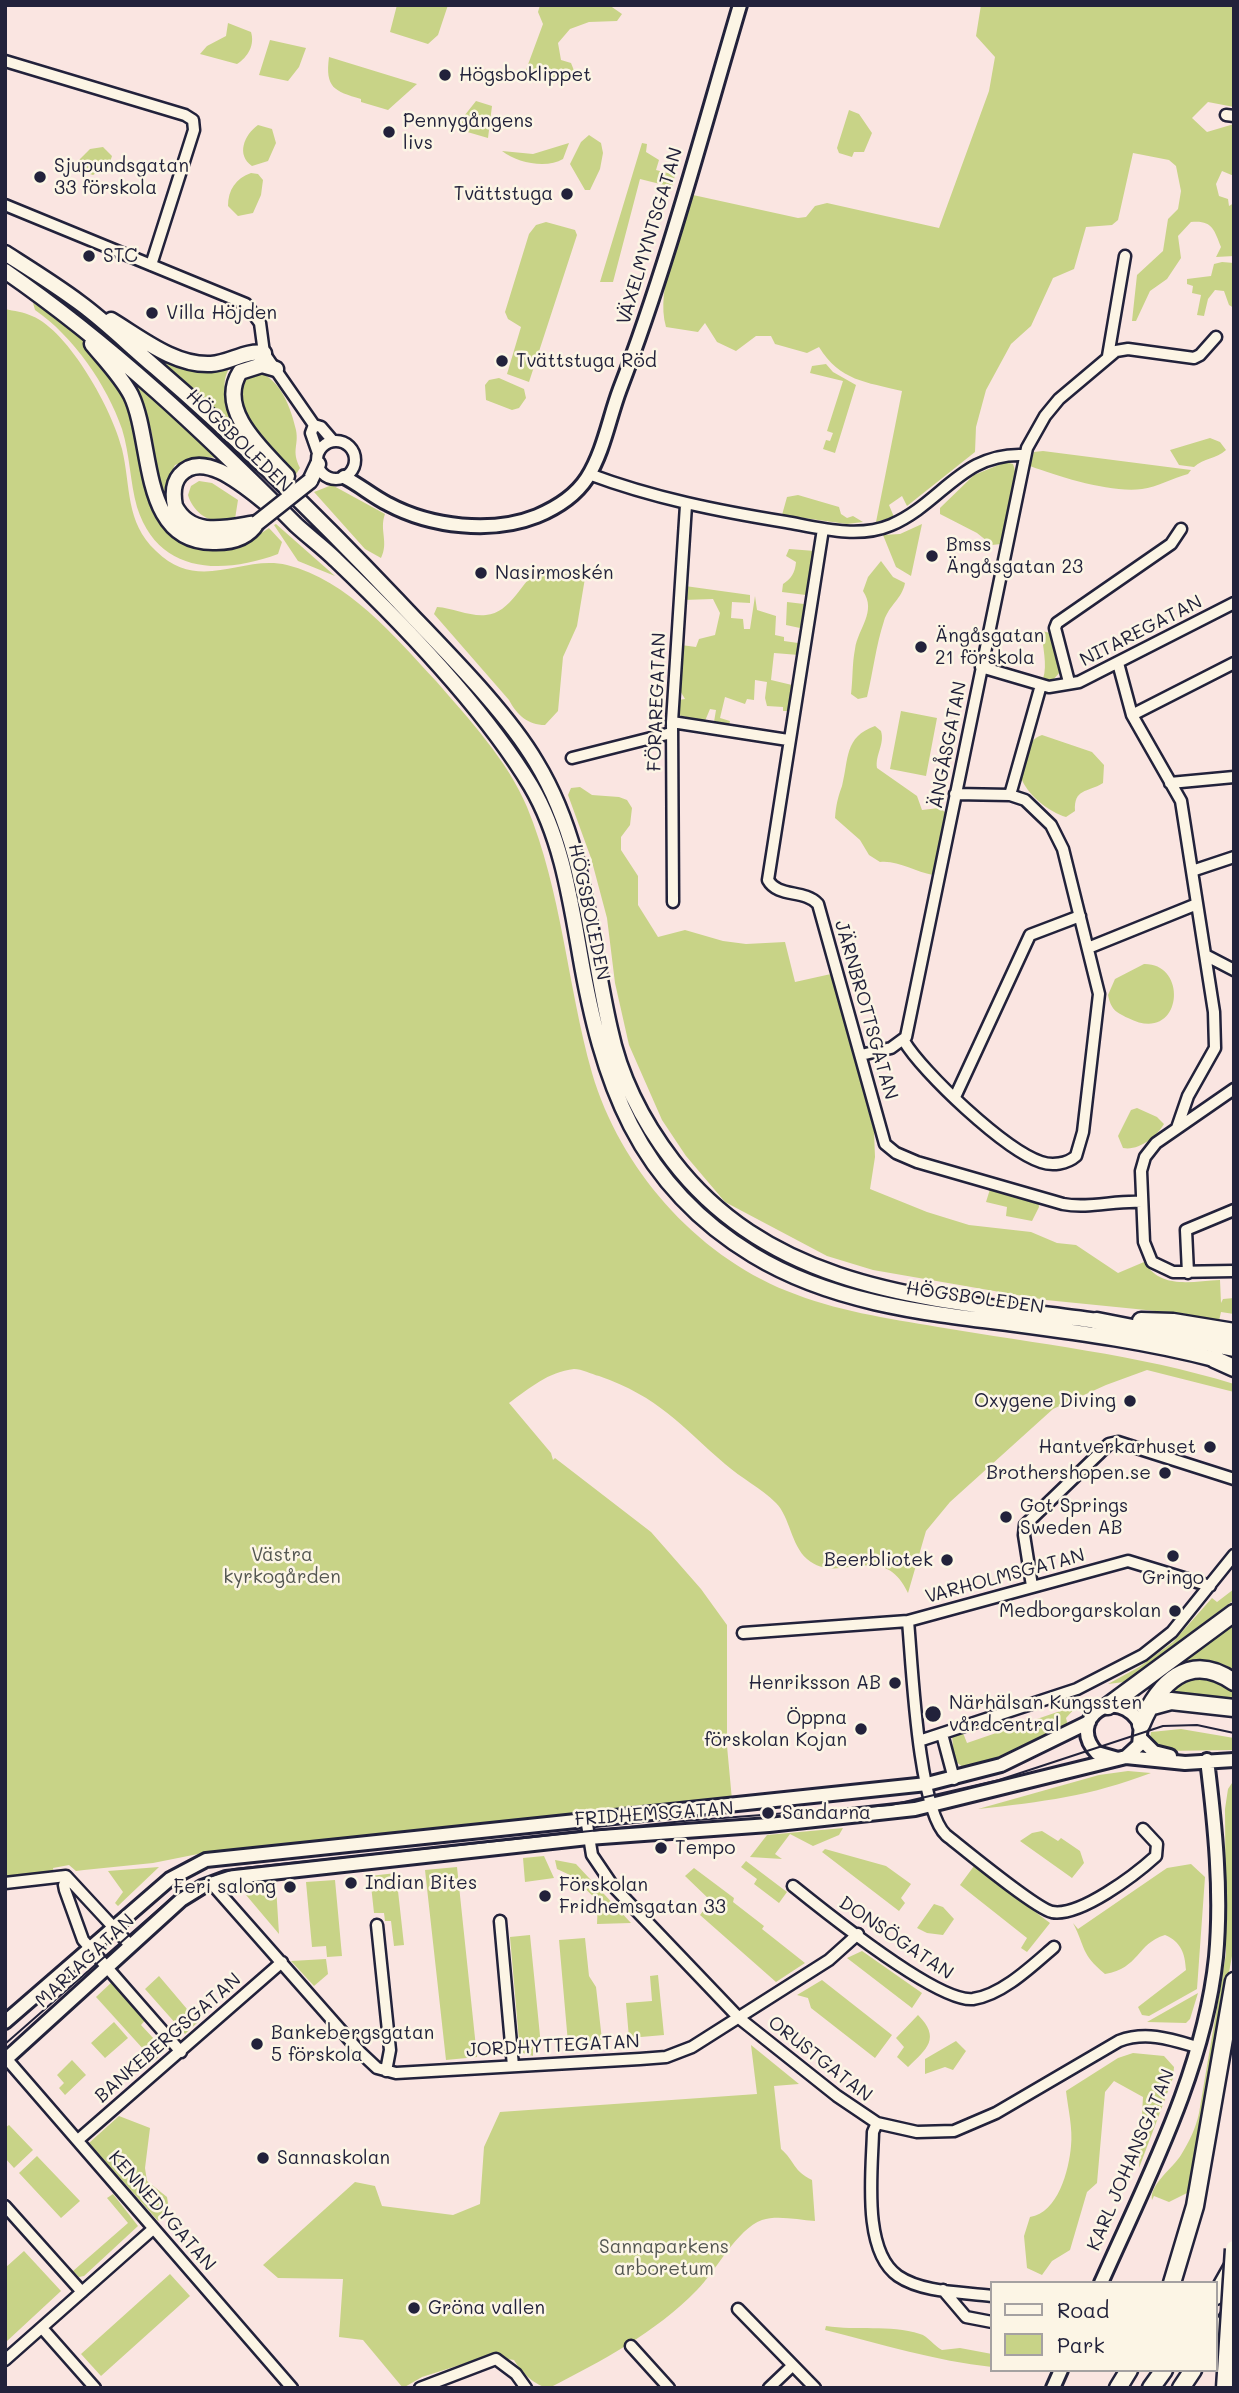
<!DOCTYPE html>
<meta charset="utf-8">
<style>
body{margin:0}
#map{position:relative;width:1239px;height:2393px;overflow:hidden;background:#fae5e1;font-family:Mali,sans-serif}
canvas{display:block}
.frame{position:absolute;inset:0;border:7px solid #22223b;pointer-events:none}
.legend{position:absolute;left:990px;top:2281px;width:228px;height:91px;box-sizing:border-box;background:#fcf5e5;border:2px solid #a5a1a1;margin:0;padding:9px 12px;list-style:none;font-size:21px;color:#22223b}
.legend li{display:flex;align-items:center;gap:14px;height:35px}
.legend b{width:35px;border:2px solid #a5a1a1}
</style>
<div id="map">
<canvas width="1239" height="2393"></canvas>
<div class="frame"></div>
<ul class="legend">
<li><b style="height:9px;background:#fcf5e5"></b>Road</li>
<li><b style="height:19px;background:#c8d387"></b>Park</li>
</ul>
</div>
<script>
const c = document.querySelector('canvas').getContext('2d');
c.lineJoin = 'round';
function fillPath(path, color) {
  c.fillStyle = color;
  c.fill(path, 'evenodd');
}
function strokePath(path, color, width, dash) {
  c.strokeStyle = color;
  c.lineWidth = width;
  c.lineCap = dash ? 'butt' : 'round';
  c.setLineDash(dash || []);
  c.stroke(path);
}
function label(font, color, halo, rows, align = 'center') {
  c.font = font + ' Mali,sans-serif';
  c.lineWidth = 5;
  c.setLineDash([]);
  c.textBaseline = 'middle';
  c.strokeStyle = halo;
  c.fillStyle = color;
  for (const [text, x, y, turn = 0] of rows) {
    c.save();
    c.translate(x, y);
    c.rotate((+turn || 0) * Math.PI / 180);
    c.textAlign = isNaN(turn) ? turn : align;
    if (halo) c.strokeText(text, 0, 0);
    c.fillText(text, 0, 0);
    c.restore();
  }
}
fillPath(new Path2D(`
 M397,5H448L438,35L428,44L390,32Z
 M540,5H609L622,14L617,21L589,22L570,29L558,43L561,60L571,63L575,73L570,80L559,81L526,70L543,24L538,12Z
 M981,5H1234V107L1208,102L1192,118L1207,132L1234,124V176L1222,171L1216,184L1219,196L1228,199L1229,206L1234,203V256L1216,257L1221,247C1214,229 1212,220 1191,222L1178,236L1181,258L1167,279L1150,291L1136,321H1132L1137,275L1163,251L1168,219L1178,209L1181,191L1176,166L1169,160L1133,153L1118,220L1112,225L1086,227L1074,269L1053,278L1031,326L1011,344L986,390L976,427L975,452L907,506L902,496L889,505L894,517L876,522L902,391C866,382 840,381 819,347L807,353L775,344L771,336H756L736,351L717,342L705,323L698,332L666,327C655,288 681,233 693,195L798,218L806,217L815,206L827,203L939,228L989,91L995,57L976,36Z
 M228,23L251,32C255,45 248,57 237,64L200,54L207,46L226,36Z
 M270,40L306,48L299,67L288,81L259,75Z
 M329,57L417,84L388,110L361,102V99C334,91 325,88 329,57Z
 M476,101L492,106L488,138L457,129V125Z
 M849,110L859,114L872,133L864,152H854L852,157L839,153L837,148Z
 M258,125L272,129L276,143L268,161L252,166C236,155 244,135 258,125Z
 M589,135L601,143L603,153L600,169L590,190H585L570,164L581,142Z
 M569,143L563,159C547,169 517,163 502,151L533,154Z
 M642,143L647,144L646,152L659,160L656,170L675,175L672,187L640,179L613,282H600Z
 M103,147L112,156L109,165L93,175L81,171L78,161L90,149Z
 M251,173L258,174L263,180L261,195L253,213L238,216L228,206C228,190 236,178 251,173Z
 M546,222L575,230L577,235L529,382L507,374L521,327L508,319L505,312L529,234L536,225Z
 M1222,262L1234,263V308L1229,305L1224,291L1215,290L1208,299L1204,316L1197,315L1201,295L1192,293L1193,286L1187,284V279L1211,276L1214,264Z
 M33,303C70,321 106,361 126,398C146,433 136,504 166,529C173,534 183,538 190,542C217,557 246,544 269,528L282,542L278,554C221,575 158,574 137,507C130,482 130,455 122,429C107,385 73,336 35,310Z
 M5,309C14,311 24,312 32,316C69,331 113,411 122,449C131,486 125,522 156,551C200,594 242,554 287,565C348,580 394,636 436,681C468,718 508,761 527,807C562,892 567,984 592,1073C620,1168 695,1254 787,1291C836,1311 886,1318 938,1327C1037,1344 1137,1354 1234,1384V1392L1147,1370L1106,1385L1053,1409L950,1502L926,1531L908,1593C882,1538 839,1587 807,1559C791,1545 790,1517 776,1503C761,1488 741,1478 725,1464C680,1425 659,1397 599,1376C591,1374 582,1369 574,1369C548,1372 530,1388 509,1403L551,1453L553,1460L555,1458L651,1532L701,1589L727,1625V1746L732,1800L213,1851L153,1863L84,1870L76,1871L69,1865L53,1868L54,1873L5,1878Z
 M149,351C186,369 194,375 234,362C213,385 232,411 244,435Z
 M826,364L833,372L856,385L835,453L823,449L826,440L830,441L833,433L827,431L843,381L810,373L812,366Z
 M122,370L221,458L202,457L175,465L168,479L167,506C155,481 157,456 151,430C146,408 133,388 122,370Z
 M257,372C281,378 291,409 296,430C299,446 291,450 300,468L295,476C273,457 230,409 243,380Z
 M499,378L524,389L526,398L519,408L512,410L486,400L485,385L489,380Z
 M1210,438L1220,442L1226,450C1216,459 1204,458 1194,467L1179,465L1170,450Z
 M1043,451L1191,470L1188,474C1173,478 1157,487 1142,489C1110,493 1060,477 1030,466L1034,452Z
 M1006,462L1013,464C1021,481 1006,525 1001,544L992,545L977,533L940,514V508L974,475Z
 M199,481L212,483L238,500L235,519C214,527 194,515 188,495L191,486Z
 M332,485L385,514C379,530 389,542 381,558L365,549L314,492Z
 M798,495L839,507L841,514L847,518L853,516L863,522L847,524L782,515L787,497Z
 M276,524L335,576L298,561L274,525Z
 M922,524L911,576L896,567L883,535L900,534Z
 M789,549L815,551L806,595L782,592L783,584C791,579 795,573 796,562L786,556Z
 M881,561L893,577L905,583C902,599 889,605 884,621C876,645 873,672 867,697L858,699L851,694C853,679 852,664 855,649C858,628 877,612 863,591L868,577Z
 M539,569L585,578L577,626L563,657L558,711L545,725C528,725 517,715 509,700L434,614L437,607C453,608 471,617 486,615C511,613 522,581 539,569Z
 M685,586L750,595V603L732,602L731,618L743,619L744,629H750L755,596L757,610L776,616L775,635L784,637V641L798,643L800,628L786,625L787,602L804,604L799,655L774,653L771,680L792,685L788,711H783V707L767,706L765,698L767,682L755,680L754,700L747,699L745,704L725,697L720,718L730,721L729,725L714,722L716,710L710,709L705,721L678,715V700L685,699L679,689L681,645L696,647L699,639L715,635L720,613L713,599L683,600Z
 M1042,631L1050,633L1063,669L1051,682L1043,679C1048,664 1042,647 1042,631Z
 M901,711L937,718L926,776L890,769Z
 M875,726L881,731C885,744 875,755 877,768L917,796L922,810L939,808L945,812L933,875C915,872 898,860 880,862L869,855L860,840L835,818C836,805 838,797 842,786C849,759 844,737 875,726Z
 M1042,735L1092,752L1104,765L1103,783C1087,793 1074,788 1075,811L1066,817C1049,812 1026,794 1021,777C1022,761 1025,741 1042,735Z
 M580,787L592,795L619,797L627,800L632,808L630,825L621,837V850L638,876V905L658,937L685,930L723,941L746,944L785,942L795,982L831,974L874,1131L875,1157L870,1189L927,1212L969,1225L1031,1232L1057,1243L1076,1245L1118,1273L1144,1262C1162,1290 1192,1281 1220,1280L1221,1303L1223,1299L1234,1298V1314L1221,1312L1219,1321L1186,1314L1046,1300L873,1270L827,1256L725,1202L686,1156L662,1120L629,1045L615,983L607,918L591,858L568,795L571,788Z
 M1144,964C1190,963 1182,1046 1128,1018C1115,1012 1111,1009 1108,995L1115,979Z
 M1137,1108L1157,1117L1164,1124C1156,1137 1139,1151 1123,1148L1118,1136L1131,1110Z
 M991,1186L1038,1199L1039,1207L1032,1221L1006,1216L1007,1207L986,1202Z
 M1234,1589V1600L1124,1682L1108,1684L1139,1667L1173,1642L1212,1598L1217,1602Z
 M1234,1620V1670C1205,1651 1176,1664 1152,1684L1149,1681Z
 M1196,1678C1211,1679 1222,1681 1234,1691V1704L1168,1696L1176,1687Z
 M1078,1696L1076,1707L1066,1718L1069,1730L1055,1732L999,1761L965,1769L954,1760L952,1735L963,1733L967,1743L1072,1707L1070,1698Z
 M1181,1729L1234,1738V1750L1165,1751L1150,1738L1151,1732Z
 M1128,1771L1151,1773C1091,1796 1042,1802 978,1809L1099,1775Z
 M1234,1780V1945L1189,2192L1169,2202L1154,2196L1152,2200C1149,2185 1173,2168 1181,2155C1189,2142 1196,2128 1199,2113L1226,1954L1225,1809L1228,1789Z
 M843,1828L839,1835L813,1846L790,1834L775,1854L782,1859L750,1857L767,1835Z
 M1042,1831L1058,1841L1061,1838L1080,1851L1084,1863L1072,1878L1020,1841L1032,1833Z
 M825,1849L886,1866L911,1884L901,1898L905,1903L899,1911L822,1852Z
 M544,1856L554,1878L525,1882L523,1858Z
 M555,1860L576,1864L631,1923L597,1924L598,1901L572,1876L557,1869Z
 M746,1861L787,1892L779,1903L754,1884L757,1879L741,1867Z
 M1191,1864L1205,1877L1197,1989L1149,2016L1142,2015L1138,2007L1186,1970C1185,1953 1181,1942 1165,1935C1136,1944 1140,1968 1105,1974C1080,1953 1086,1948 1073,1923L1078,1929L1167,1868Z
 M974,1866L1050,1923L1027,1952L1021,1948L1027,1938L960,1885Z
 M159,1867L118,1906L115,1903L123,1892L108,1871Z
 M457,1867L477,2057L446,2060L425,1870Z
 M694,1868L734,1898L733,1902L764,1926L762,1929L805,1963L776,1982L700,1915L711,1901L685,1876Z
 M396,1873L404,1945L394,1946L391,1921H385L384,1913H374L370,1876Z
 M335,1880L342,1956L327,1957L326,1946L312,1947L306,1882Z
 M276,1886L279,1934L241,1889Z
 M934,1904L943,1907L954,1919L943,1935L927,1933L917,1928Z
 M530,1935L541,2046L533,2048V2056L520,2052L510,1937Z
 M585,1938L589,1976L596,1987L602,2040L568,2043L559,1940Z
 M862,1951L922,1993L912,2008L847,1958Z
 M326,1959L328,1974L314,1986L291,1961Z
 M658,1975L664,2035L629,2038L626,2003L652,2001L650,1976Z
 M159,1976L198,2022L185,2034L145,1989Z
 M822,1980L892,2035L875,2058L811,2008L808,1998L797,1995Z
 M113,1981L148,2017L141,2025L155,2040L162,2034L171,2045L154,2061L96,1997Z
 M1198,1993L1190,2019L1186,2023L1147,2022Z
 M918,2015C941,2038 927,2049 908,2067L897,2057L904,2047L896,2038Z
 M114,2022L128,2038L105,2058L91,2043Z
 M956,2041L966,2051L953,2070L945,2067L925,2074V2059Z
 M751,2045L799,2084L774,2086L781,2149C795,2161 793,2171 812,2180L815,2221C798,2220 778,2215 762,2220C737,2229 716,2271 697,2290C655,2333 602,2361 549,2388C535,2386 521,2372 514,2360L488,2356L422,2377L403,2388L363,2340L339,2337L343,2279L278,2278L263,2265L355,2182L375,2186L382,2206L453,2215L480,2204L484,2147L500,2112L757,2094Z
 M1133,2053L1164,2056L1174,2067L1173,2078L1139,2168L1143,2097L1114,2081L1105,2092L1097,2183L1087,2192L1070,2250L1052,2261L1042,2275L1027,2268L1024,2236L1030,2217C1058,2213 1069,2170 1071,2146C1073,2129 1068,2108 1066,2091L1118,2058Z
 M72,2060L86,2075L65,2095L59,2088L64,2083L57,2075Z
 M119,2116L150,2128L145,2168L147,2181L167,2197L169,2210L158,2221L89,2143Z
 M9,2125L33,2150L14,2168L5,2158V2128Z
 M37,2156L80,2201L61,2218L19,2173Z
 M113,2194L138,2226L84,2276L79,2277L73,2271L128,2223L107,2198Z
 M24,2251L61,2291L6,2342L5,2268Z
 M170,2274L190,2296L101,2376L81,2354Z
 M826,2326C857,2331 889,2324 920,2334C928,2336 934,2346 942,2350L960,2348L992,2354V2367C936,2361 880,2344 825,2330Z`), '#c8d387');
const minor = new Path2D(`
 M5,61L185,115L193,120L194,130L151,265
 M1226,115L1234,116
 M5,205L246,304L260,323L264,353L314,425L321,427L333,441
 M1108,356L1125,256
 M314,425L311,433L318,453
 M317 460a19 19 0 1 1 38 0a19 19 0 1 1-38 0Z
 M589,474C653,498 718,511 786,522C819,528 858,539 891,525C942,503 962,452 1024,455
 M823,529L768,880C778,898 804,889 818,904L885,1144L896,1153L917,1162L1063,1204C1089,1209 1116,1200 1142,1202
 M1118,663L1132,715L1181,801L1214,1012L1215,1048L1188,1096L1177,1128
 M981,667L1049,687L1079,682L1234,603
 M1069,682L1055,628L1057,623L1171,544L1181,529
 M1132,715L1234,663
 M672,722L788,740
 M572,758L671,733
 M1170,783L1234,777
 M1010,795L1041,685
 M1192,871L1234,857
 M673,902L672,722L686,505
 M1088,948L1197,904
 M1207,956L1234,970
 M904,1041C923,1073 1005,1150 1041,1162C1052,1166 1067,1164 1076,1156L1083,1132L1099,994L1063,849L1051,825L1025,800L1010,795L955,794
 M861,1055L891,1048L906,1037L1027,448L1045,416L1059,399L1116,351L1128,349L1194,358L1200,355L1216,337
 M1234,1089L1156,1143L1145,1157L1141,1171L1144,1242L1152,1262L1173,1272L1234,1271
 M955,1097L1030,935L1080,916
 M1188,1273L1186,1230L1234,1210
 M1032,1586L1024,1535L1025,1525L1109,1444L1118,1442L1234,1479
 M908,1621C912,1664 918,1809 946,1835C965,1850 1035,1908 1052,1912C1080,1917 1135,1875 1156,1856L1157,1844L1143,1829
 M743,1633L908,1621L1128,1561L1210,1586
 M942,1734L954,1779
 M919,1741L1077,1689L1143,1655L1172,1632L1234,1555
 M586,1818L592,1855L613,1886L739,2018L837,2096L877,2123L917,2132L954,2131L996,2113L1119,2041C1146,2031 1170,2039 1197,2047
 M70,1881L64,1885L65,1890L83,1940L181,2052
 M5,1883L66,1876L130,1945
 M211,1883L361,2053L377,2068L396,2073L640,2059L666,2057L692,2047L829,1960L858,1934
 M793,1886C824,1911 938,2003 973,1999C1002,1995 1032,1966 1054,1947
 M500,1921L513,2066
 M377,1925L390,2050L386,2071
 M5,2057L292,2388
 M877,2123L873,2132C872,2172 862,2251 898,2276C923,2293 963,2292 992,2296
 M78,2140L282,1962
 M5,2206L82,2292
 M943,2290L966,2317L992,2322
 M738,2309L815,2388
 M42,2328L95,2388
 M631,2346L669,2388
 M5,2360L153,2229
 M420,2388L496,2359L516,2374L526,2388
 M769,2388L791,2367`);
const tertiary = new Path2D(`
 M344,477C360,485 372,496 388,504C431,527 492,534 537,516C556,508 576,495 587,478C604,451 609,418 620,389C668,264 702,133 740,5
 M1141,1739L1154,1752L1170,1756
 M1126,1757L1185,1763L1234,1760
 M5,2022L170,1879L206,1860L927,1784L1001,1765L1089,1722
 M5,2060L181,1900L202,1887L226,1878L588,1838L769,1825L915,1809L1126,1757L1139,1745L1141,1725C1117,1682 1065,1720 1097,1753L1118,1759
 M1101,2283C1147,2179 1204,2072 1216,1957C1222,1892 1215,1825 1207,1760
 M1053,2388L1061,2370`);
const secondary = new Path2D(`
 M5,253C30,269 56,285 80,303C106,322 130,346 155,367C240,440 320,519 397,600C441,647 504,708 536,762C586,844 589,938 610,1029C620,1077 643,1122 673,1161C777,1296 942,1299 1097,1321
 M5,271C112,345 205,433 296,525C309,537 323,547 336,560C402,623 484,708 531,786C561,837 570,897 580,954C602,1081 636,1184 753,1255C832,1303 925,1313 1015,1324C1082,1333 1149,1342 1214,1359
 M111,320C141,338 175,366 211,364C230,363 245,350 264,353
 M92,344C105,360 121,376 131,395C154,443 139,545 216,542C232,542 248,538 257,523
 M276,369L262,365L240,372C216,410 263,450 287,476
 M310,481L318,464
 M257,523C229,527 192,539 175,506C173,496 173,483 180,475C204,447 251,492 271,507`);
const trunk = new Path2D(`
 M1097,1321L1234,1348
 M1141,1321L1173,1322L1234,1332
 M1214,1359L1234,1368
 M1108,1706L1234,1613
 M1149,1707L1171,1701L1234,1708
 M1141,1725C1158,1684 1189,1650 1234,1682
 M1172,2283L1195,2206L1234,1981
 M1216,2296L1234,2264
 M1216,2336L1232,2312
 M1118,2388L1129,2370
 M1151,2388L1164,2370
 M1181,2388L1193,2370`);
strokePath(minor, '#22223b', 15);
strokePath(tertiary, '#22223b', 18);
strokePath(secondary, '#22223b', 19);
strokePath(trunk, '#22223b', 21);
strokePath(minor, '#fcf5e5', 10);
strokePath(tertiary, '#fcf5e5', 12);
strokePath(secondary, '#fcf5e5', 14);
strokePath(trunk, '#fcf5e5', 16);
strokePath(new Path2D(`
 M5,2044L175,1895L200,1880L234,1869L684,1821L891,1805L999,1780L1163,1726L1197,1725L1234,1733`), '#22223b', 2);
const secondaryBridge = new Path2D(`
 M257,523L310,481`);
const trunkBridge = new Path2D(`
 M1225,2388L1234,2249`);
strokePath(secondaryBridge, '#22223b', 19, []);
strokePath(trunkBridge, '#22223b', 21, []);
strokePath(secondaryBridge, '#fcf5e5', 14);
strokePath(trunkBridge, '#fcf5e5', 16);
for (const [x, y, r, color] of [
 [445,75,7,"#22223b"],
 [389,132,7,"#22223b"],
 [40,177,7,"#22223b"],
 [567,194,7,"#22223b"],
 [89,256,7,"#22223b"],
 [152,313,7,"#22223b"],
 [502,361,7,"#22223b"],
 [932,556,7,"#22223b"],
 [481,573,7,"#22223b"],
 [921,647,7,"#22223b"],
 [1130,1401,7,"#22223b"],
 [1210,1447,7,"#22223b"],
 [1165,1473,7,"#22223b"],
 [1006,1517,7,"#22223b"],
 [1173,1556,7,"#22223b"],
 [947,1560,7,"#22223b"],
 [1175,1611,7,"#22223b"],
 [895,1683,7,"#22223b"],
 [933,1714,9,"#22223b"],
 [861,1729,7,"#22223b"],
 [768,1813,7,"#22223b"],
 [661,1848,7,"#22223b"],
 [351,1883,7,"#22223b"],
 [290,1887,7,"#22223b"],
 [545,1896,7,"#22223b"],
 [257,2044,7,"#22223b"],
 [263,2158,7,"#22223b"],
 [414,2308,7,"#22223b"]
]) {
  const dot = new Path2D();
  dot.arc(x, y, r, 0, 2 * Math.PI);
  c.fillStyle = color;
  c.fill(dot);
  strokePath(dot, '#fcf5e5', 2.5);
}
label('19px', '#22223b', '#fcf5e5', [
 ["Högsboklippet",459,75],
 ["Pennygångens",403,121],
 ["livs",403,143],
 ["Sjupundsgatan",54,166],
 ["33 förskola",54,188],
 ["Tvättstuga",553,194,"right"],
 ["STC",103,256],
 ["Villa Höjden",166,313],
 ["Tvättstuga Röd",516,361],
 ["Bmss",946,545],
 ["Ängåsgatan 23",946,567],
 ["Nasirmoskén",495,573],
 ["Ängåsgatan",935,636],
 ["21 förskola",935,658],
 ["Oxygene Diving",1116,1401,"right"],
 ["Hantverkarhuset",1196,1447,"right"],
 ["Brothershopen.se",1151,1473,"right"],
 ["Got Springs",1020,1506],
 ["Sweden AB",1020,1528],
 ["Beerbliotek",933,1560,"right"],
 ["Gringo",1173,1578,"center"],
 ["Medborgarskolan",1161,1611,"right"],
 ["Henriksson AB",881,1683,"right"],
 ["Närhälsan Kungssten",949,1703],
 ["vårdcentral",949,1725],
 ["Öppna",847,1718,"right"],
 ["förskolan Kojan",847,1740,"right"],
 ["Sandarna",782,1813],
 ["Tempo",675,1848],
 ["Indian Bites",365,1883],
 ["Förskolan",559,1885],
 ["Fridhemsgatan 33",559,1907],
 ["Feri salong",276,1887,"right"],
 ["Bankebergsgatan",271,2033],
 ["5 förskola",271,2055],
 ["Sannaskolan",277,2158],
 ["Gröna vallen",428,2308]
], 'left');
label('19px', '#22223b', '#fcf5e5', [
 ["VÄXELMYNTSGATAN",650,236,-73],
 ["HÖGSBOLEDEN",239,441,44],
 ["NITAREGATAN",1141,631,-27],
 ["FÖRAREGATAN",657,702,-88],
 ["ÄNGÅSGATAN",948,745,-79],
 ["HÖGSBOLEDEN",589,912,78],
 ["JÄRNBROTTSGATAN",866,1010,74],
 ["HÖGSBOLEDEN",975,1298,8],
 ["VARHOLMSGATAN",1005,1576,-15],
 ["FRIDHEMSGATAN",654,1814,-4],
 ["DONSÖGATAN",896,1938,34],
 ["MARIAGATAN",85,1961,-43],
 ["BANKEBERGSGATAN",168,2038,-41],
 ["JORDHYTTEGATAN",553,2046,-3],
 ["ORUSTGATAN",820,2059,38],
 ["KARL JOHANSGATAN",1131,2160,-67],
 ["KENNEDYGATAN",162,2211,49]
]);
label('19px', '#545752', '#fcf5e5', [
 ["Västra",282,1555],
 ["kyrkogården",282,1577],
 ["Sannaparkens",664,2247],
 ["arboretum",664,2269]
]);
</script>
